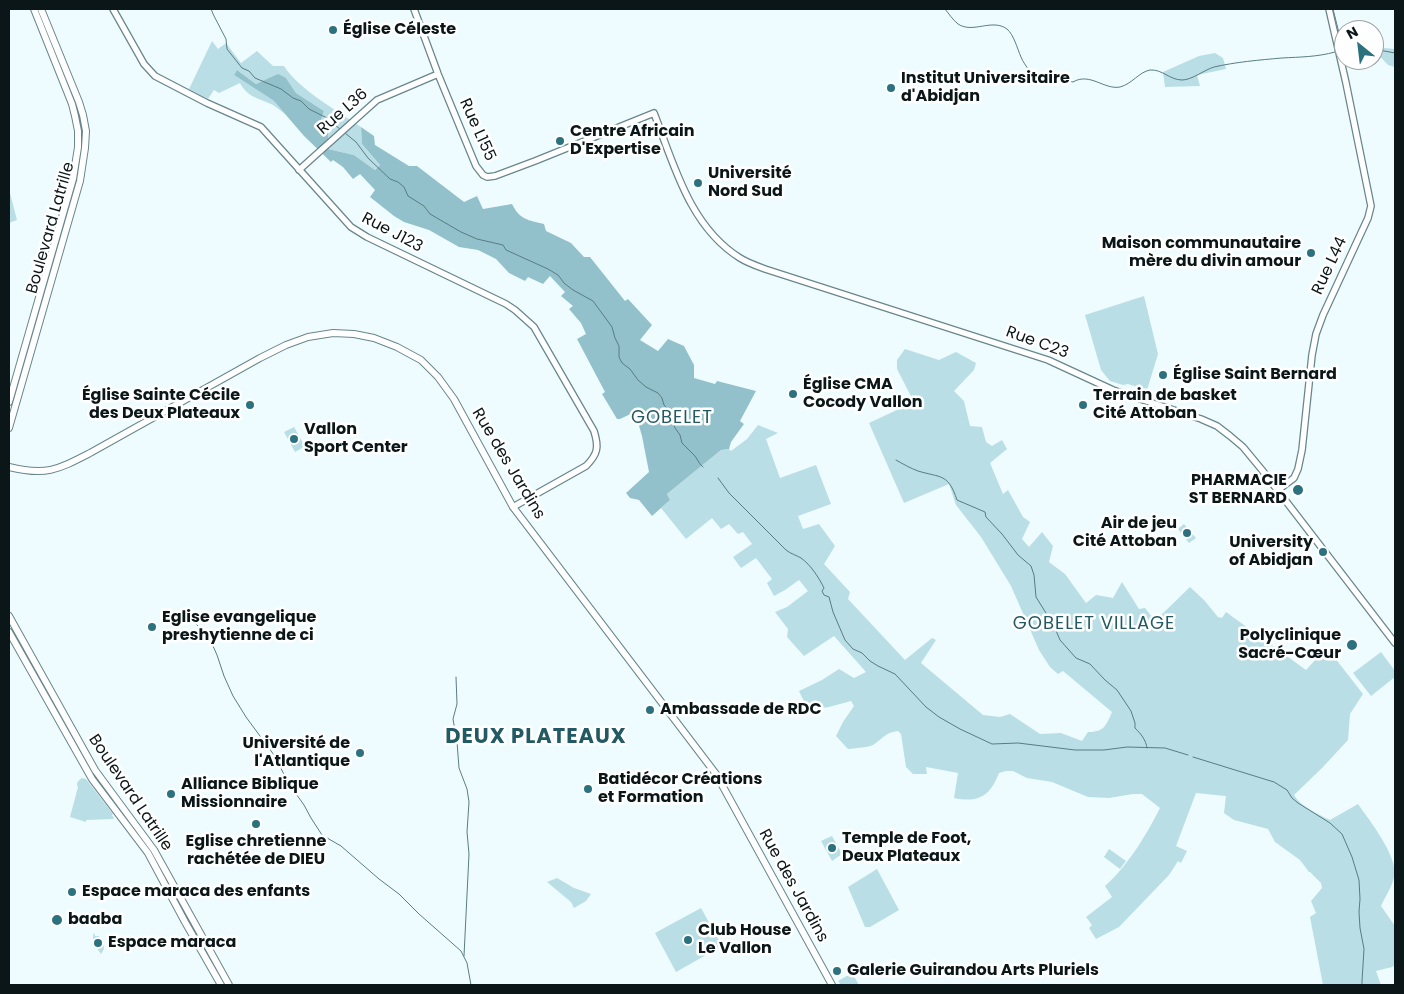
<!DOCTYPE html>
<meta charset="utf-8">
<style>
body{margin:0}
#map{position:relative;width:1404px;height:994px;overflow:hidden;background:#effcff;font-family:Poppins,sans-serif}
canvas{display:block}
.frame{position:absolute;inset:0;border:10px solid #0b1619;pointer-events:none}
.north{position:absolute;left:1334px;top:20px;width:50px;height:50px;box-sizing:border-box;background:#fff;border:1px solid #9da2a3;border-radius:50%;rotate:331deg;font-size:14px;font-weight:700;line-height:20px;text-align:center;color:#0b1619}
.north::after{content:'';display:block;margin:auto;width:18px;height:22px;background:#2b717e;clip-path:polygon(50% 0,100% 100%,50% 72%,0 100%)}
</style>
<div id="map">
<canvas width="1404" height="994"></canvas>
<div class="frame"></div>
<div class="north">N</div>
</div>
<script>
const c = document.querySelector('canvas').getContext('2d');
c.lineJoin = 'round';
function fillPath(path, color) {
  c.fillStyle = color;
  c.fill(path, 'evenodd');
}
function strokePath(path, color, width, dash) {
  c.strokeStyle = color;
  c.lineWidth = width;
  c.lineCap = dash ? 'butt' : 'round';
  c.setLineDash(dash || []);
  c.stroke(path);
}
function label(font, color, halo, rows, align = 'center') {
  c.font = font + ' Poppins,sans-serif';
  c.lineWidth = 5;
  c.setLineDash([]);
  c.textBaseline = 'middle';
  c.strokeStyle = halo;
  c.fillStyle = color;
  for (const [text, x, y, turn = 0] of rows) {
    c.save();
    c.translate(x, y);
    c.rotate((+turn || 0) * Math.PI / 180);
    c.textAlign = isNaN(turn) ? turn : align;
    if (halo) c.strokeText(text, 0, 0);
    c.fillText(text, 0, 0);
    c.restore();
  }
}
fillPath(new Path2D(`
 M1374,33L1384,48L1395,49V67L1388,65L1374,50Z
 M212,41L218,49L226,43L241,63L257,51L273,66H284C298,89 338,111 361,127L362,144L380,165L375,170L354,155L328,149V126L320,123L324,111L296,93L286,78L266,80L256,84L237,70L234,75L274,101L286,115C282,112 278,108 273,105C259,98 248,98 240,83L219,93L214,90L208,99L189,89Z
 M1215,53L1223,58L1226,69L1197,75L1200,86L1165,87L1163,72L1199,56Z
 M9,193H10L17,220L9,223Z
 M1144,296L1158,354L1147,390L1128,384L1123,385L1110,381L1101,370L1085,315Z
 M905,349L939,360L956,352L976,363L974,370L954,391L964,401L970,426L982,427L986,442L992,446L1002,440L1007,449L990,463L1003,494L1008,490L1023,517L1030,522L1022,539L1029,547L1042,532L1053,546L1049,562L1065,574L1086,603L1096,595L1113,598L1122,582L1139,609L1145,608L1155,621L1190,587L1204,600L1218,617L1222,618L1226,612L1306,670L1318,657L1331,653L1363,694L1350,714L1348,740L1322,768L1294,795C1301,807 1318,814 1330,820L1358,804C1369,820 1399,857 1394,877C1392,887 1385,897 1381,906L1395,926V965L1392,967L1376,971L1381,985H1323L1310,917L1316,913L1311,901L1322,888L1321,883L1310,872H1309L1300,860L1275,842L1268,829L1234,820L1224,813L1226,796L1196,793L1176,846L1187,851L1181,863L1178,861L1169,875L1119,927L1096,939L1089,928L1092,925L1086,917L1112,897L1105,886C1127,867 1147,834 1160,808L1142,794H1133L1109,798L1088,797L1052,782L1027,778L1013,771H1006L999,773C990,796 979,803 954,798L958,773L926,767L927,774H913L906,767L901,734L898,731C886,732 882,739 873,745C866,748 855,748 848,749L836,736L843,722L854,706L851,701L829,707L808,710L799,691L822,680L839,669L854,678L866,672L834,636L804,656L787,637L788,629L775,612L787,607L808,591L799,580L785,590L774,596L767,583L772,579L756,558L741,568L733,557L752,544L743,532L738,534L729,524L721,529L712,518L686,539L661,508L670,500L667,494L721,450L729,449L731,451L747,439L758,425L778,433L766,439L780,478L816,465L831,504L798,516L803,529L819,524L835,546L824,564L850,592L848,599L905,660L932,638L936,640L921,663L983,715L1000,717L1010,714L1040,734L1061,733L1082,741L1088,732C1104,732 1106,726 1112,712L1063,671L1058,674L1050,667L1039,650L1011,586L981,537L956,505L949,484L904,503L869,423L914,402L897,369V360Z
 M294,427L304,445V447L295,452L284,432Z
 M1184,524L1196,538L1189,543L1178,529Z
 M1381,652L1395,671V677L1371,696L1353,673Z
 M82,778L86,779L113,814L112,815L114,819L86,820V822L70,817L78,787C75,783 79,780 82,778Z
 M832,836L842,854L832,861L821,841Z
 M1109,849L1126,861L1120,869L1104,857Z
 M877,869L899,910L870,927H865L848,887Z
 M557,878L574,888L591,894L586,901L574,908L571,902L547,882Z
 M701,908L722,946L676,972L655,933Z
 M94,932L95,936H99L100,943L103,942L104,949L101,954C96,947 91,942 94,932Z
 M852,973L859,985H841L838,981Z`), '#b9dee5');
fillPath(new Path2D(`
 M237,70L256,84L278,74L286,78L296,93L324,111L320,123L328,126V149L354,155L375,170L380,165L362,144L361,127L374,136L375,145L409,166H417L464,202L477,196L483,209L512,204C520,220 528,220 544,224L546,231L571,243L584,257H590L625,301L628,299L652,325L640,340L658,351L668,339L684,346L694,365V378L715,384L717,381L756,391L740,421L744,424L731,442L729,449L721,450L667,494L670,500L652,516L639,500L630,498L626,493L649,472L642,436L635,412L620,419H617L602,394L605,392L577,339L586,334L581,323L569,309L573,306L561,296L565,292L550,276L543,284L528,277L525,281L509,273L496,259L478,250L459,247L429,230L404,222L394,216L370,197L375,190L360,174L353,179L343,167L333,160L331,162L304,136L274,101L234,75Z`), '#93c1cb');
strokePath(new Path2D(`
 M211,9L214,16L226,39L227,49L242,68L249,71L255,78L281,89L293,98L301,101L309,109L327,118L341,130
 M945,9C949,14 953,20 958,24C973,34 992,18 1007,29C1014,35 1017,48 1021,57C1023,62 1026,66 1029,70L1073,82C1090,72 1104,90 1120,87C1132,84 1139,72 1150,70C1162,69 1170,80 1182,80C1192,80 1204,70 1214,67C1236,62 1259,60 1282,58C1300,57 1317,57 1335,52
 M1333,9L1343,49
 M1374,44H1377L1379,50L1395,53
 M1341,50L1344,49
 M345,133L356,142L368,158L390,179L398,182L404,187L408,196L424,206L430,214L461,232L477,239L503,245L506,250L548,269L558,275L564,283L573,290L593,301L612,327L615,338L619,346V357L622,363L630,369L638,380L646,387L658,393L662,398L664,405L670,411L675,428L680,435L682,443L695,456L700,464L703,467
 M896,460C903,464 910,468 918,471C941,478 948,473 957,500L985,512L986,517L1002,534L1018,555L1031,566L1034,575L1036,597L1054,626L1060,640L1076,658L1090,664L1105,680L1117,690L1131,711L1135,723V728C1141,734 1146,740 1147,748
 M718,478L729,493L786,550C791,554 796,555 801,558C811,565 819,578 824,588L822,591L824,595L829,597L833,612L845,640L853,649L862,653L870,661L878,666L895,674L926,707L939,717L960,729L992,744L1018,743L1075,750H1104L1127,747L1165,748L1188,755
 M196,624L209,637L217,655L224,676L233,696L246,717L274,755L289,784L304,805L311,818L322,835L341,846L379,879L399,894L419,914L461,951L467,963L471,985
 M456,677L457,704L453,719L457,742L459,768L467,789L469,802L467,832L469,854L464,956
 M1193,757L1274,782L1287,790L1292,798L1298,803L1330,823L1342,834L1352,857L1359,880L1360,899L1359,912L1360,928L1364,949L1362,981V985`), '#597c83', 1);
const tertiary = new Path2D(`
 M113,9L144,64L155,76L207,103L261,127L351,227L367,237L506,304L515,310L534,327L594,431C599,447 598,454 586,466L513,507
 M414,9L438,74L476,166L483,175L487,177L495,176L535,161L654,113C674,165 690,227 740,258C748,263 757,266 765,269L1048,360L1113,390L1201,419L1217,426L1230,436L1243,447L1262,470L1395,643
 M299,170L377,100L438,74
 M1278,490L1294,478L1298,469L1302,450L1312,355L1316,334L1323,315L1368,218L1371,206L1346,83L1329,9`);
const secondary = new Path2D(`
 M9,402L73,179L78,147V131L75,116L72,104L34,9
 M9,428L80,181L85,148L86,131L83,115L79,102L41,9
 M9,467C46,476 57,470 90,453L260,358L286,345L308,337L333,333L354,334L374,338L397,347L421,360L438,377L454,399L513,507L716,774L832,985
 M9,616L95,770L154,850L229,985
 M9,632L92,779L148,853L185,922L221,985`);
strokePath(tertiary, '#68868c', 8);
strokePath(secondary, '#68868c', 8);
strokePath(tertiary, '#fff', 5.5);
strokePath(secondary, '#fff', 6);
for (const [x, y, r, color] of [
 [333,30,5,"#2b717e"],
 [891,88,5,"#2b717e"],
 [560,141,5,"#2b717e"],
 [698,183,5,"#2b717e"],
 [1311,253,5,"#2b717e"],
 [1163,375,5,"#2b717e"],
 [793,394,5,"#2b717e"],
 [250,405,5,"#2b717e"],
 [1083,405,5,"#2b717e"],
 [294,439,5,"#2b717e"],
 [1298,490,6,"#2b717e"],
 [1187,533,5,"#2b717e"],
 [1323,552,5,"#2b717e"],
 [152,627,5,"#2b717e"],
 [1352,645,6,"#2b717e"],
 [650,710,5,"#2b717e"],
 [360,753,5,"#2b717e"],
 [588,789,5,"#2b717e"],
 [171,794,5,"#2b717e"],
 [256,824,5,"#2b717e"],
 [832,848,5,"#2b717e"],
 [72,892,5,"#2b717e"],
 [57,920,6,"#2b717e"],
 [688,940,5,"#2b717e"],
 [98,943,5,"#2b717e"],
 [837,971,5,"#2b717e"]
]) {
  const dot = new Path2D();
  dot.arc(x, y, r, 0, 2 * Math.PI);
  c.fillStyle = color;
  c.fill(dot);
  strokePath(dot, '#fff', 2);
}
label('bold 16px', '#0b1619', '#fff', [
 ["Église Céleste",343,30],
 ["Institut Universitaire",901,79],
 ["d'Abidjan",901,97],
 ["Centre Africain",570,132],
 ["D'Expertise",570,150],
 ["Université",708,174],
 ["Nord Sud",708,192],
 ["Maison communautaire",1301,244,"right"],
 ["mère du divin amour",1301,262,"right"],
 ["Église Saint Bernard",1173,375],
 ["Église CMA",803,385],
 ["Cocody Vallon",803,403],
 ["Église Sainte Cécile",240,396,"right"],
 ["des Deux Plateaux",240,414,"right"],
 ["Terrain de basket",1093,396],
 ["Cité Attoban",1093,414],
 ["Vallon",304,430],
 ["Sport Center",304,448],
 ["PHARMACIE",1287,481,"right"],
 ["ST BERNARD",1287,499,"right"],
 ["Air de jeu",1177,524,"right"],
 ["Cité Attoban",1177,542,"right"],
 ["University",1313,543,"right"],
 ["of Abidjan",1313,561,"right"],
 ["Eglise evangelique",162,618],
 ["preshytienne de ci",162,636],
 ["Polyclinique",1341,636,"right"],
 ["Sacré-Cœur",1341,654,"right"],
 ["Ambassade de RDC",660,710],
 ["Université de",350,744,"right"],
 ["l'Atlantique",350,762,"right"],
 ["Batidécor Créations",598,780],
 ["et Formation",598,798],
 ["Alliance Biblique",181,785],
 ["Missionnaire",181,803],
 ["Temple de Foot,",842,839],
 ["Deux Plateaux",842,857],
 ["Eglise chretienne",256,842,"center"],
 ["rachétée de DIEU",256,860,"center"],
 ["Espace maraca des enfants",82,892],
 ["baaba",68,920],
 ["Club House",698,931],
 ["Le Vallon",698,949],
 ["Espace maraca",108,943],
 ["Galerie Guirandou Arts Pluriels",847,971]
], 'left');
label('16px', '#0b1619', '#fff', [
 ["Rue L36",343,112,-41],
 ["Rue L155",477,130,66],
 ["Boulevard Latrille",51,228,-74],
 ["Rue J123",392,233,28],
 ["Rue L44",1330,266,-65],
 ["Rue C23",1037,343,20],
 ["Rue des Jardins",508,464,59],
 ["Boulevard Latrille",130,793,56],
 ["Rue des Jardins",793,886,61]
]);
c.letterSpacing = '1px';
label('18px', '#225a64', '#fff', [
 ["GOBELET",672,418],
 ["GOBELET VILLAGE",1094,624]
]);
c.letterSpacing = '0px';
c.letterSpacing = '1px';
label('bold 21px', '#225a64', '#fff', [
 ["DEUX PLATEAUX",536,738]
]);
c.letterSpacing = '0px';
</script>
